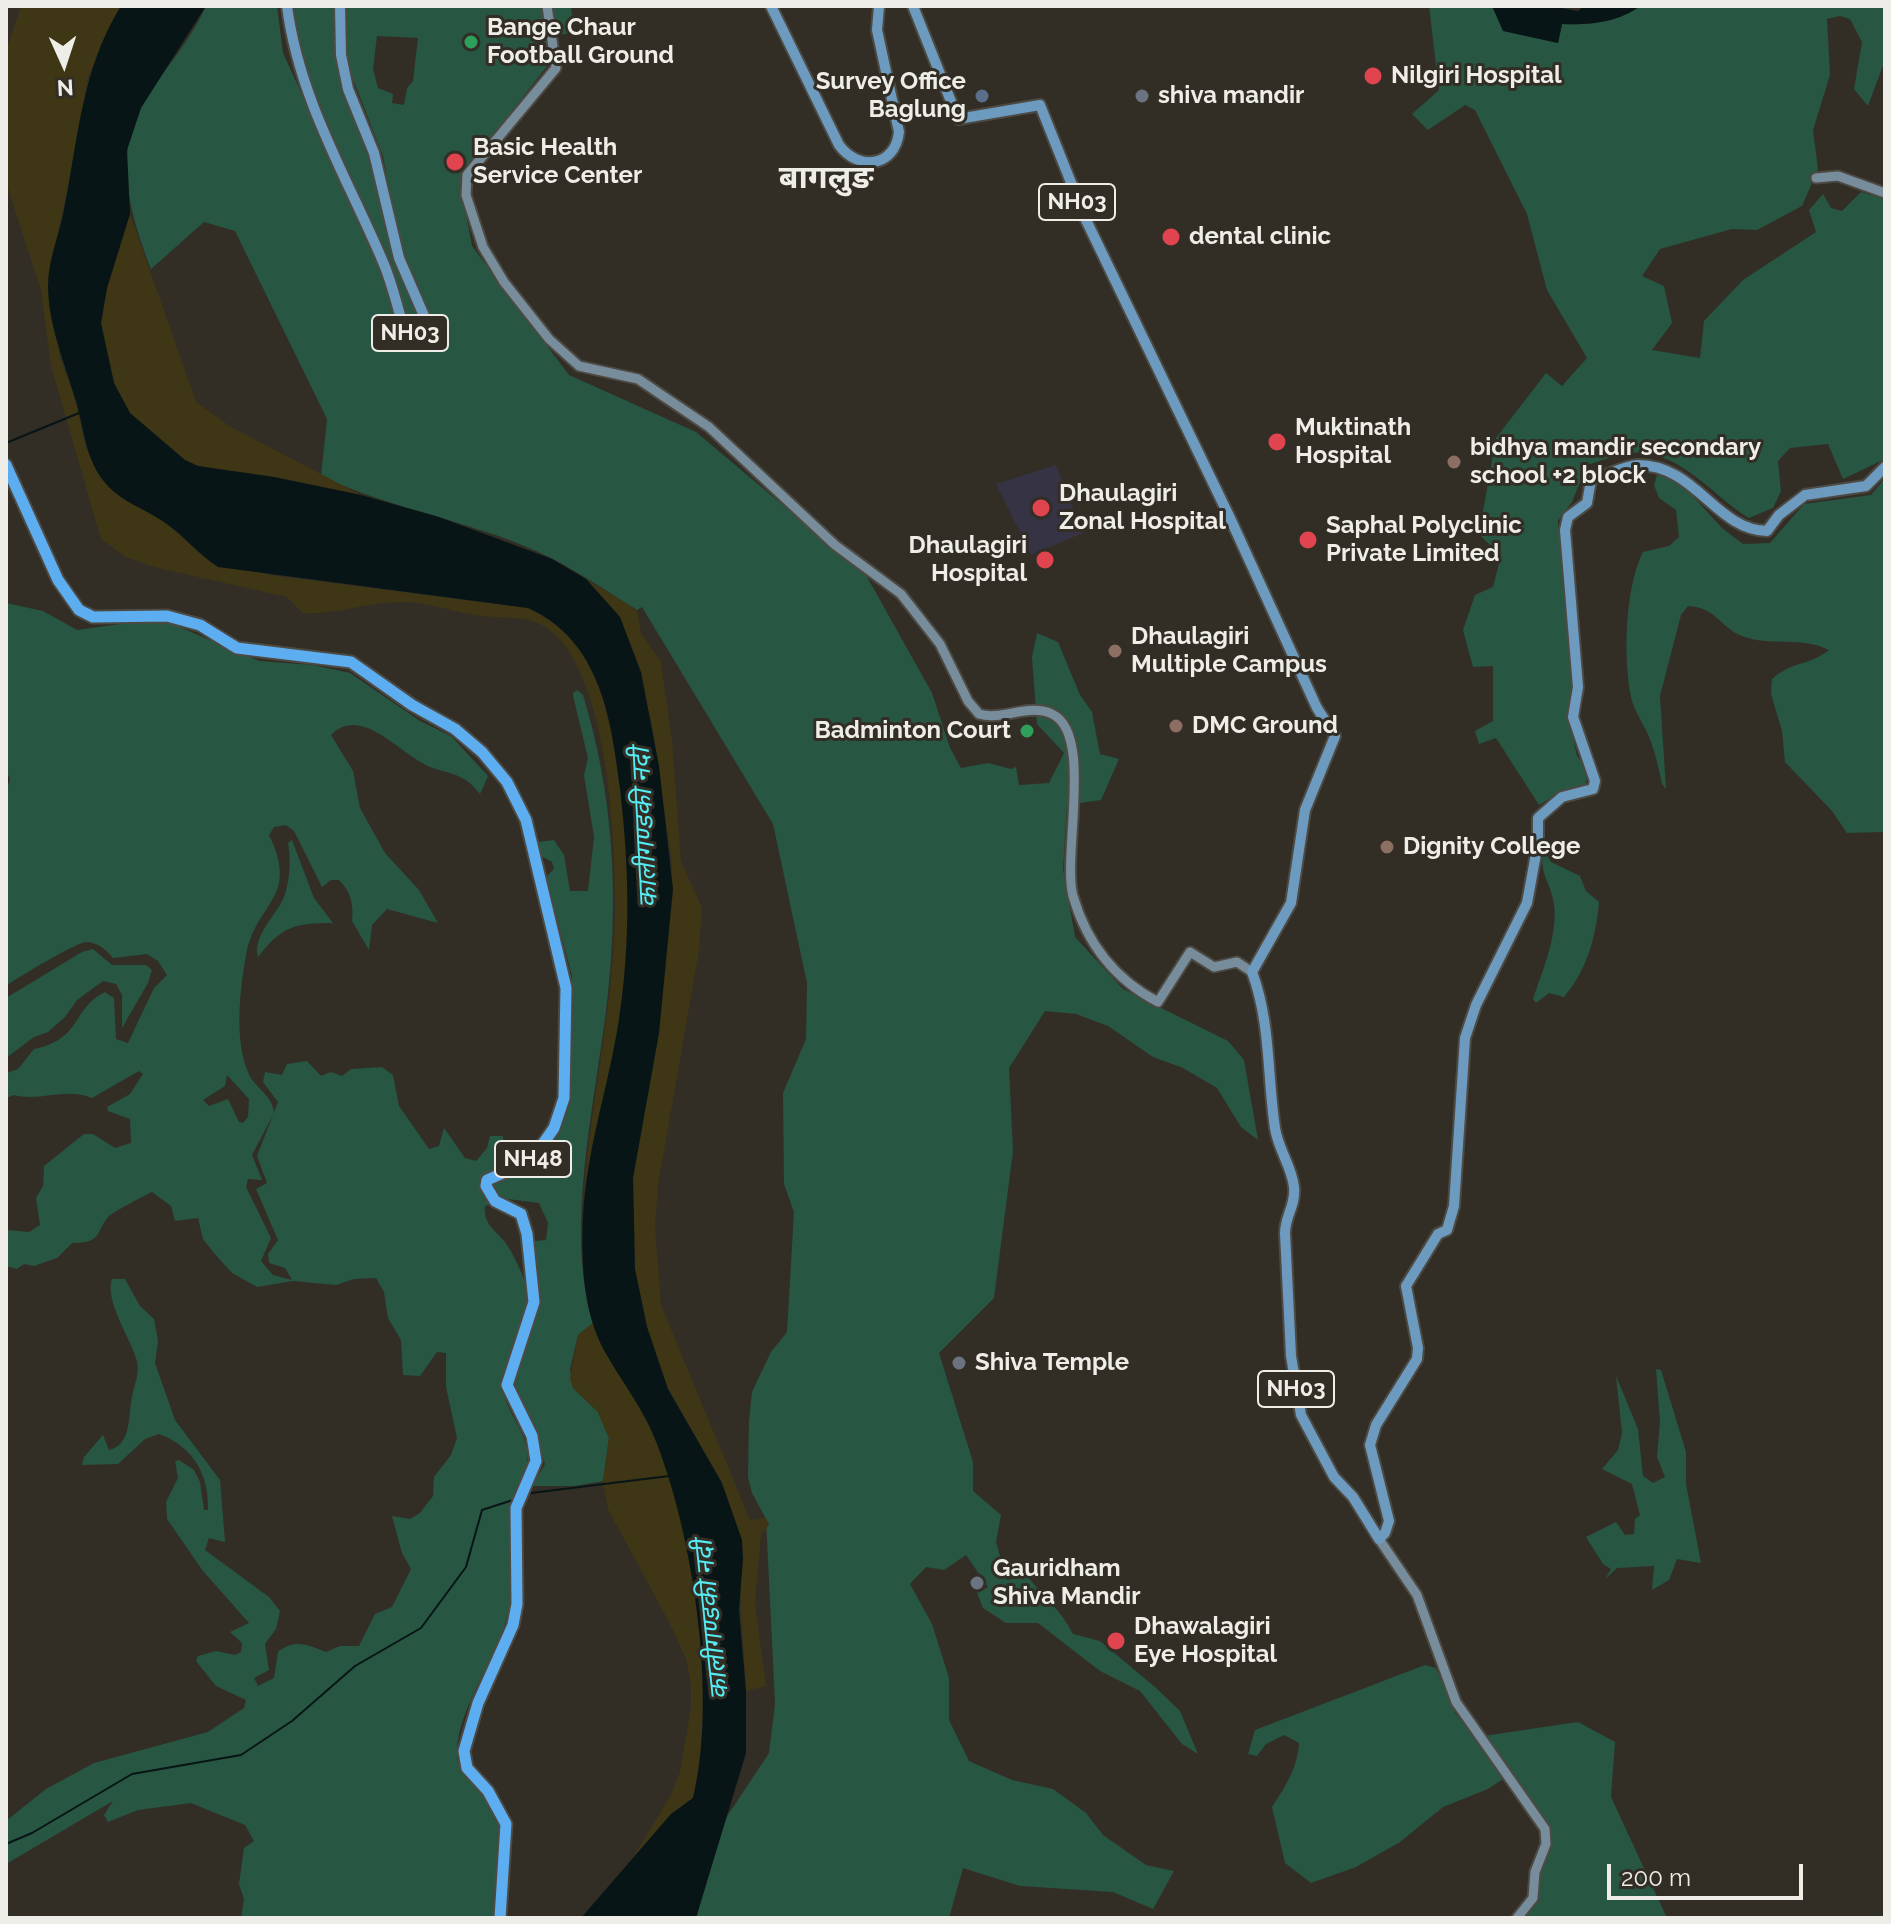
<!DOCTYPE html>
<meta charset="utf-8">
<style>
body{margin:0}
#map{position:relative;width:1891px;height:1924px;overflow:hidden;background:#322e26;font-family:Raleway,sans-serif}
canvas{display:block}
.frame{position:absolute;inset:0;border:8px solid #efede8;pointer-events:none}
.north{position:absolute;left:24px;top:24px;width:80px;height:80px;-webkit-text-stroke:6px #322e26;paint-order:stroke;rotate:177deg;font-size:22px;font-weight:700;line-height:32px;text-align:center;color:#efede8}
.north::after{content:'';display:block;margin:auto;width:28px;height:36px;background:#efede8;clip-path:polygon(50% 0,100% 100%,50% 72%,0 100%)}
.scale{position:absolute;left:1607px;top:1864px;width:196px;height:36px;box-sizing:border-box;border:4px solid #efede8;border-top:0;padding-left:10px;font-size:24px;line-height:28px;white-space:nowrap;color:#efede8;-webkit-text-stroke:6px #322e26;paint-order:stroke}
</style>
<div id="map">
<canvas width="1891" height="1924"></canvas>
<div class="frame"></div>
<div class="north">N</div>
<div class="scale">200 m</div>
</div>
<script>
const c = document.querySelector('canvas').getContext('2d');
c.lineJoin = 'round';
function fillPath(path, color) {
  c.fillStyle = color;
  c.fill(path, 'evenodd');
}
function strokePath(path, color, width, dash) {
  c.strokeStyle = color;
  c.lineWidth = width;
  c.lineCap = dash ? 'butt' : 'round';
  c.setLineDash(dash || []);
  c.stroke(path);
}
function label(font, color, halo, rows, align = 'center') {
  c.font = font + ' Raleway,"Noto Sans Devanagari",sans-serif';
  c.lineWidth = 6;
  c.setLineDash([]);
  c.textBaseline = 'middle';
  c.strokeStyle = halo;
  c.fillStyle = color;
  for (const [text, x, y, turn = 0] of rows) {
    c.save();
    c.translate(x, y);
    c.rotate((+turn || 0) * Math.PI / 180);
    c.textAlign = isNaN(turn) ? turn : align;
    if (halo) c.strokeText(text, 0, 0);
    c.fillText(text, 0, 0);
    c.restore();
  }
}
fillPath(new Path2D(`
 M1056,465L1083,533L1031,555L996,484Z`), '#353344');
fillPath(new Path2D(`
 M206,6H277L283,53L382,269L401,331L413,338L425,335L430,319L399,244L383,156L346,61V6H542L548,65L462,175V193L472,246L569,375L696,432L866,575L932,693L950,748L961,768L988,763L1011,769L1016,767L1019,785L1049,783L1064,753L1037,724L1032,657L1037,633L1058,642L1080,695L1092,712L1100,754L1119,759L1101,800L1067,805L1063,869L1075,937L1123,989L1228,1041L1244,1060L1258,1140L1241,1127L1217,1088L1183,1068L1153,1057L1108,1026L1076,1014L1045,1011L1009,1068L1013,1151L994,1298L939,1353L973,1462V1491L1001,1515L996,1542L1007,1580L1028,1577C1044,1597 1061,1610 1073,1634L1100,1641L1155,1687L1180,1711L1198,1754L1182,1744L1140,1691L1100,1671L1038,1623H1006L983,1608L977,1593L988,1587L966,1555L944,1570L926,1567L910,1584L932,1624L949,1678V1720L969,1761L1012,1780L1053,1789L1086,1813L1103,1835L1146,1865L1174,1871L1153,1909L1113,1892L1020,1886L963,1868L949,1918H696L724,1821L769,1753L775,1704L766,1519L752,1493L748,1477L749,1421L752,1392L771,1352L787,1332L794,1212L784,1184L783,1093L806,1039L807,983L773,824L642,607L637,610C609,593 582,574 553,559C480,522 395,511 321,476L327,419L235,231L204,222L151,269C128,207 110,148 152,88C171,62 193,36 206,6ZM377,36L418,38L413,81L407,88L404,105L392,103L393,94L378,88L373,69Z
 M291,6H336C328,57 349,95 366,141C388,201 403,263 422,323L416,331L406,326L302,69Z
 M552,6H571L574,33L557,35Z
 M1429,6H1492L1504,31L1558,43L1562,24C1589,25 1617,23 1640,6H1885V60L1868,106L1854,89L1862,42L1850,19L1840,16L1827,19L1830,75L1813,130L1818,169L1802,206L1757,230L1732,229L1660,249L1642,276L1664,286L1672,323L1652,350L1700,358L1704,321L1743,280L1816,232L1809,210L1823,194L1831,208L1842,211L1861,192L1885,199V459L1843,479L1828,444L1790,448L1778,461L1781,491L1773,508L1749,518C1711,495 1679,448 1630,453C1616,455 1600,461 1587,465L1572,502L1558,521L1573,683L1568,715L1577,756L1589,769L1585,788L1564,790L1539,805L1496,738L1479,744L1475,731L1493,721V666L1473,667L1463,630L1475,595L1493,587L1501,556L1479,534L1496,438L1546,373L1562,386L1587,358L1547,290L1527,214L1475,110L1465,105L1428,130L1412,114L1439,90Z
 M1657,475L1680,482L1722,528L1743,544L1770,543L1804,504L1871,495L1885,478L1883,832L1847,833L1832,811L1785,762L1782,731L1771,694L1772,679C1794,660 1807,667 1829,650C1802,636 1770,647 1742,636C1719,627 1718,608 1688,606L1681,615L1660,696L1666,789L1662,784C1659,770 1656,755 1651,742C1646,727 1634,712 1631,697C1623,658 1625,587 1643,552L1669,546L1679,537L1676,510L1659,498L1654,485Z
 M6,603L43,611L77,630L149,620L175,625L259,661L313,665L350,673L420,721L451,736L488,776L480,794C466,775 454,775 433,768C402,758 363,703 331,735L353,771L360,808L385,853L419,890L438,923L387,909L372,925L369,950L352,921C354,905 351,892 339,880H331L322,887L294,831L286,825L274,827L269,835C300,899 256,901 246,955C240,989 234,1039 248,1072C254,1088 273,1095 274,1113L252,1155L262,1180L248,1179L246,1187L271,1238L261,1261L273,1275L292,1280L285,1268L269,1263L268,1254L278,1240L256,1189L267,1183L257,1156L278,1102L263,1082L265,1072L282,1075L287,1064L307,1061L321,1076L331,1072L342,1076L351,1069L382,1067L393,1075L399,1106L429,1149L439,1146L444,1128L465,1158L476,1161L487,1148L490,1136H503L504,1146L497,1149L502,1166L483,1177L482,1190L491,1204L485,1206C483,1223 494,1229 504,1241C512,1250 530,1288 530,1301C529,1330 501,1359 503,1388C505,1410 524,1428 527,1450C531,1474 515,1491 511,1513C505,1543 515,1575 510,1604C502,1653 457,1707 457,1752C456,1780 486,1787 496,1810C511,1841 498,1885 495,1918H241L244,1899L239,1884L244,1848L254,1841L245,1825L191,1803L138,1810L108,1822L104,1815L113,1801L6,1864V1821L46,1789L94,1763L208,1732L244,1708L246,1700L216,1686L196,1661L198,1656L216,1651L235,1655L241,1652L242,1643L230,1632L249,1623L203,1571L167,1519L166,1502L178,1478L175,1461L179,1460L194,1470L200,1482L204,1510H208C209,1475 194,1447 159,1434L145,1439L118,1464L82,1465L84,1457L103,1435L109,1450C132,1445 128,1415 132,1397C134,1384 140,1375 137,1361C131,1339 104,1300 112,1279H125L140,1306L154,1319L158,1341L155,1363L175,1420L220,1480L225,1542L209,1538L205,1550L269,1597L280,1611L276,1629L265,1644L269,1670L254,1678L258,1686L274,1678L278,1652C295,1638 308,1645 326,1652L340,1646H359L375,1614L392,1607L411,1569L402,1553L392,1516L410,1519L420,1513L433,1496L434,1477L451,1455L457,1438L446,1387V1353L437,1352L420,1376L403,1375L401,1340L388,1318L384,1292L376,1278L354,1279L336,1285L293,1281L257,1287L232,1273L214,1253L203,1239L198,1218L175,1221L171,1206L152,1192C147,1194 112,1213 109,1216C95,1231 104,1243 72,1243L57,1258L34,1266L24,1264L17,1269L6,1266V1230L29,1232L40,1225L36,1198L43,1186L44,1166L84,1134H93L115,1148L131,1143L130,1119L108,1111L107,1107L130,1094L143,1074L139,1071L92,1098C65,1087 41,1102 14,1095L6,1098V1073L18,1069L34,1049C83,1039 71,1009 105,992L114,998L116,1039L128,1043L154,988L167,975L158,961L147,954L113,958C106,950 98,942 86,942C75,943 17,978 6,986V792L10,779L6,771ZM227,1075L249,1099L248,1117L243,1123L239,1122L228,1099L209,1106L203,1100L225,1086Z
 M577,690L583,695C614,796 619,898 607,1002C596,1100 564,1227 593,1323L578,1335L570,1369L573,1388L598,1412L609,1438L603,1481L575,1486H532L545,1464L530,1416L521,1408L511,1383L537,1307L532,1252L535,1241L546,1240L548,1223L539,1203L500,1198L491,1187L492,1180L527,1167L556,1131L568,1104L572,976L548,885L547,876L554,869L552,862L541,856L538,842L554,840L564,855L570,891H588L594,837L584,775L588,758L574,700L573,693Z
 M292,840L314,898L333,923C295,923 282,926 258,957C252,934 279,914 285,894C290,878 291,859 288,843Z
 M1544,850L1551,862L1580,876L1586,891L1599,902C1596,937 1587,970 1564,997L1549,993L1536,1003L1533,999C1543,969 1560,931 1553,899C1549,880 1538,870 1544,850Z
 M93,949L112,965H146L152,970L148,983L122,1028V995L116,984L103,981L77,1000L65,1017L48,1032L34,1037L6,1058V998L82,952Z
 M1656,1369L1661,1370L1686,1452V1484L1701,1563L1677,1559L1669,1580L1652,1590L1654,1566L1617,1568L1605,1579L1611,1569L1603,1564L1586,1537L1616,1522L1625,1535L1634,1534L1635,1519L1640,1515L1632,1484L1602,1469L1618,1450L1622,1433L1616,1376L1638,1429L1643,1476L1653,1483L1665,1477L1657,1457L1660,1422Z
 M1425,1665L1436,1668L1455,1713L1506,1777L1488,1789L1443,1807L1400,1842L1356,1867L1311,1883L1285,1863L1272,1807C1285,1787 1298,1767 1299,1743L1284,1735L1266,1744L1257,1756L1248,1754L1255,1730Z
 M1578,1722L1615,1742L1611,1797L1667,1918H1522L1536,1900L1537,1878L1550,1836L1549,1826L1483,1736Z`), '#275643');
fillPath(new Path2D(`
 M21,6H121L88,77L77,147L49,272L60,358L76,402L86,448L103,480L124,499L155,515L185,539L269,575L528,608C597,639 612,714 619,782C624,826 631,870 630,915C628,1016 599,1117 583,1216C587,1115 613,1016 615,915C616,845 609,662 542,625C523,615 503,619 483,616C457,614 431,602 405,602C371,601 336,615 303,613L287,597L154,567L126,557L101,539L51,366L41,291L6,182V51Z
 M130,214L196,402L231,427L361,495L274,477L198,466L185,460L130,413L114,383L101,323L107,288Z
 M586,579L637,610L641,633L661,662L672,741L681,861L702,908L699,951L658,1185L655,1227L661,1305L750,1520L766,1518L769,1525L761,1534L755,1604L766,1686L746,1691L740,1590L722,1483L668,1389L647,1327L635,1269L633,1178L659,1033L672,862L651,720L620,617Z
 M593,1323C609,1363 636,1397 654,1436C694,1526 717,1702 693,1798L671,1814L632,1859L670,1797L680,1772L691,1708V1683L686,1659L670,1624L608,1509L603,1481L609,1438L598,1412L573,1388L570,1379L578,1335Z`), '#3e3615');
fillPath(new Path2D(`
 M121,6H206L141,108L127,150L130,214L107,288L101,323L114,383L130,413L185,460L198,466L274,477L361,495L439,517L552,559L586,579L620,617L641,672L659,766L673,889L659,1033L633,1178L635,1269L647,1327L668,1389L722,1483L742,1540L743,1559L739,1610L746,1691V1753L696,1918H581L671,1814L693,1798C718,1698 693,1534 655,1439C643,1408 621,1381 605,1352C583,1313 581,1262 583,1217C586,1151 609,1085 619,1019C631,940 629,867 620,788C611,718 600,640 528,608L218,567C199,555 185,537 167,524C145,508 119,502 102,479C86,457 84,431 77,405C66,365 49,330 48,287C48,259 59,236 64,210C78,139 82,68 121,6Z
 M1492,6H1550L1578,11L1584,6H1640C1617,23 1589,25 1562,24L1558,43L1503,31Z`), '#081516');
strokePath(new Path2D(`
 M6,443L79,413
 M531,1493L669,1476
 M6,1844L32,1833L132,1774L241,1755L292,1721L355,1666L421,1628L466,1567L482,1510L516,1499`), '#081516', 2);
const secondary = new Path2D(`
 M547,6L556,68L467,175L466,195L483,247L504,282L549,339L579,366L638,379L709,427L835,545L901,594L940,644L968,701L979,714C1002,721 1029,703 1052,714C1094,733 1062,856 1073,896C1087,944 1114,979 1158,1002L1190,952L1214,967L1237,962L1252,972
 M1816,178L1838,176L1885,193
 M1379,1539L1417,1595L1456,1702L1545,1829L1546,1844L1535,1872L1533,1898L1517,1918`);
const primary = new Path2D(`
 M287,6C299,99 347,177 383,262C392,283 397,305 403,326L409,333H419L425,318L399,258L374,153L348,89L341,55L340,6
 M771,6L839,145C859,172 895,167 899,132L877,30L879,6
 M913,6L958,119L1040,105L1086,220L1230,518L1317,708L1335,736L1305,810L1291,903L1252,972C1271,1023 1267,1075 1275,1128C1278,1149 1292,1167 1294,1187C1296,1205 1285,1216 1285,1233L1291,1356L1301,1415L1334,1477L1353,1497L1379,1539L1385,1533L1389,1521L1370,1445L1376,1425L1417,1359L1418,1348L1406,1286L1438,1234L1447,1230L1454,1206L1465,1038L1476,1005L1527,903L1538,843V818L1562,797L1593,789L1595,781L1573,717L1578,687L1565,530L1568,517L1587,503L1591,480C1607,476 1622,466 1638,465C1696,465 1716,530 1767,531L1779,515L1805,495L1866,486L1885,467`);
const highway = new Path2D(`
 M6,465L58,580L79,610L93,617L167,616L200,625L237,648L351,662L412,705L455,729L482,752L507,782L526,820L566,988L564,1098L554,1128L531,1161L487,1180L486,1186L495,1201L521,1214L527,1234L534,1302L507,1385L532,1436L536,1461L516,1508L517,1604L513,1625L478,1703L464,1751L467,1768L488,1791L506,1824L500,1918`);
strokePath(secondary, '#4d4a43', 13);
strokePath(primary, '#4d4a43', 14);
strokePath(highway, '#4d4a43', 15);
strokePath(secondary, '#788d9c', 9);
strokePath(primary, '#6d9bc0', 10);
strokePath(highway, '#5daef1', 11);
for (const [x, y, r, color] of [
 [471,42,8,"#2e9e5b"],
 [1373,76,10,"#e0444e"],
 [982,96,8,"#5c6f8a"],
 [1142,96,8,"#6b7280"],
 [455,162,10,"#e0444e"],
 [1171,237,10,"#e0444e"],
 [1277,442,10,"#e0444e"],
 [1454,462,8,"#8d6e63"],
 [1041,508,10,"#e0444e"],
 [1308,540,10,"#e0444e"],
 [1045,560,10,"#e0444e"],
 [1115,651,8,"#8d6e63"],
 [1176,726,8,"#8d6e63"],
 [1027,731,8,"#2e9e5b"],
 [1387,847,8,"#8d6e63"],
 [959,1363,8,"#6b7280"],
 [977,1583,8,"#6b7280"],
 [1116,1641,10,"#e0444e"]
]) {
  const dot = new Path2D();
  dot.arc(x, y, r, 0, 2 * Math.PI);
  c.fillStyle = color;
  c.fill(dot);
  strokePath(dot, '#322e26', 3);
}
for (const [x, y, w] of [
 [1077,202,76],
 [410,333,76],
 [533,1159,76],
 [1296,1389,76]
]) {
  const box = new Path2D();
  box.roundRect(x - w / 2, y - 18, w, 36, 6);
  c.fillStyle = '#322e26';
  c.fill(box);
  strokePath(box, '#efede8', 2);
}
label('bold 22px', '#efede8', null, [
 ["NH03",1077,202],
 ["NH03",410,333],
 ["NH48",533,1159],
 ["NH03",1296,1389]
]);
label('bold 24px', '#efede8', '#322e26', [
 ["Bange Chaur",487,28],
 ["Football Ground",487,56],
 ["Nilgiri Hospital",1391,76],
 ["Survey Office",966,82,"right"],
 ["Baglung",966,110,"right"],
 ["shiva mandir",1158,96],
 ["Basic Health",473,148],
 ["Service Center",473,176],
 ["dental clinic",1189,237],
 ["Muktinath",1295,428],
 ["Hospital",1295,456],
 ["bidhya mandir secondary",1470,448],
 ["school +2 block",1470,476],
 ["Dhaulagiri",1059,494],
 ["Zonal Hospital",1059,522],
 ["Saphal Polyclinic",1326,526],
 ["Private Limited",1326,554],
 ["Dhaulagiri",1027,546,"right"],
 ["Hospital",1027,574,"right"],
 ["Dhaulagiri",1131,637],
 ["Multiple Campus",1131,665],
 ["DMC Ground",1192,726],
 ["Badminton Court",1011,731,"right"],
 ["Dignity College",1403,847],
 ["Shiva Temple",975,1363],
 ["Gauridham",993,1569],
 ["Shiva Mandir",993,1597],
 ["Dhawalagiri",1134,1627],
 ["Eye Hospital",1134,1655]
], 'left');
label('italic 26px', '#54ecf2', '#322e26', [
 ["कालीगण्डकी नदी",645,828,-93],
 ["कालीगण्डकी नदी",712,1620,-96]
]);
label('bold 32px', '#efede8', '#322e26', [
 ["बागलुङ",826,178]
]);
</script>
